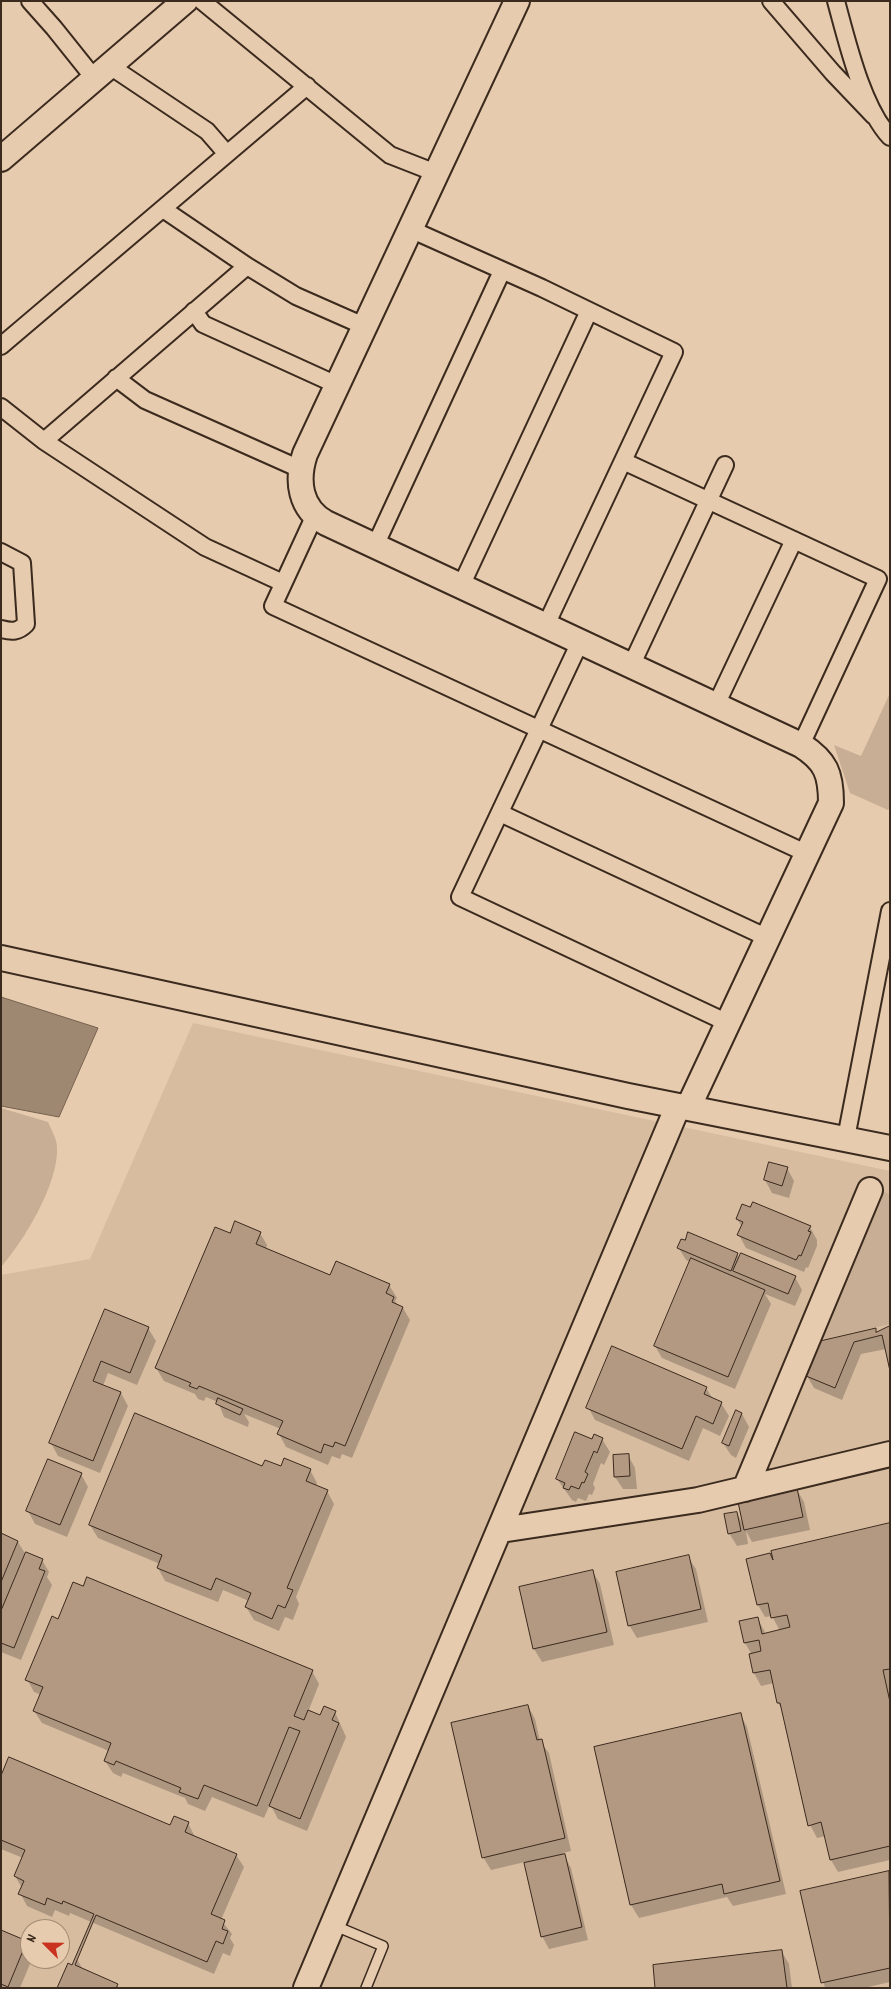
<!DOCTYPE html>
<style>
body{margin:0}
#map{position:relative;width:891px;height:1989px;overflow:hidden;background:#e7cbae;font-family:Dekko,sans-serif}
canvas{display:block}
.frame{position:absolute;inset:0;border:2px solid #3b2a1e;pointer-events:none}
.north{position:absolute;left:20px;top:1919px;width:50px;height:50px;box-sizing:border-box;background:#e7cbae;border:1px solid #a28b74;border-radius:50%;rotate:293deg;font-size:14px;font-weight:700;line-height:20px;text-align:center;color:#3b2a1e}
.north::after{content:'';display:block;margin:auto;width:18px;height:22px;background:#c8321e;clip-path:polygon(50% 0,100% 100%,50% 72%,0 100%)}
</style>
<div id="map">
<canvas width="891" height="1989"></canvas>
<div class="frame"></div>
<div class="north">N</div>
</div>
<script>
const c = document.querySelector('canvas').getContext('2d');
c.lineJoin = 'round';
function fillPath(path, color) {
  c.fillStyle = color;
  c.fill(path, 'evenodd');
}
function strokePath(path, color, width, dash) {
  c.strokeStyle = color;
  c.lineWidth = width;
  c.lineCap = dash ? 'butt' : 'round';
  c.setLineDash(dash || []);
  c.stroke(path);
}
fillPath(new Path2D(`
 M193,1023L890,1171V1988H1V1275L90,1259ZM30,1929H60V1959H30Z`), '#d7bca0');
fillPath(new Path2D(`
 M890,693V807L888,810L850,793L834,745L861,756Z
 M1,1108L48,1122C51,1129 57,1139 57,1147C59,1183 24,1241 1,1267Z
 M875,1190L890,1194V1324L812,1342Z`), '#c8ae94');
const water = new Path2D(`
 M1,997L98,1028L59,1117L1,1106Z`);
fillPath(water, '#9e8872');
strokePath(water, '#766250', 1);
fillPath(new Path2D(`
 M787,1168L794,1181L789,1198L772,1193L765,1180Z
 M737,1219L810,1227L817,1240V1246L808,1268L806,1267L804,1272L746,1248L739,1235L742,1227Z
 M260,1233L267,1245L266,1250L330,1277L389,1285L397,1298L395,1301L398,1305L403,1308L410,1320L352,1458L342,1454L340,1459L332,1456L328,1465L286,1447L279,1434L281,1429L244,1414L249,1422L248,1427L224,1417L218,1402L206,1397L204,1401L198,1399L195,1394L164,1381L156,1368L231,1235Z
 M678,1247L737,1254L740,1259L795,1277L802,1290L795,1306L765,1294L771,1304L735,1389L662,1358L655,1346L690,1262L686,1260Z
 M105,1311L148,1328L156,1341L137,1385L108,1373L103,1386L121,1393L128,1406L100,1473L58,1456L51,1443Z
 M890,1327L886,1349L861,1354L842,1400L814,1388L807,1376L821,1342L875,1329L877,1333Z
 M706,1388L713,1399L721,1403L729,1416L720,1436L703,1428L689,1461L595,1420L588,1407Z
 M736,1412L742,1414L749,1427L736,1458L731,1455L723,1443Z
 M602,1439L610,1452L604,1465L601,1463L593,1484L595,1488L592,1495L589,1494L586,1501L578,1498L576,1502L572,1500L557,1479L593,1441Z
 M628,1455L635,1468L637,1489H623L615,1477Z
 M263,1468L310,1470L317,1483L316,1487L327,1491L334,1504L296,1597L299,1604L293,1620L285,1617L279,1631L254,1620L246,1607L249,1601L223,1590L218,1602L165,1581L158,1568L160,1564L98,1538L90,1525Z
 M81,1474L88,1487L67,1537L35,1524L28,1511Z
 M797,1490L804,1502L810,1530L752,1542L746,1531L748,1544L737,1546L729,1533L737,1513L743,1524Z
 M890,1525V1860L838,1872L831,1860L826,1836L817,1838L810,1825L784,1712L778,1703L774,1683L761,1686L754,1673L752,1655L745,1643L740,1622L758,1619L766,1634L780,1631L772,1616L765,1617L758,1605L774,1564Z
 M1,1535L18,1542L26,1555L42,1560L49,1572L47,1577L52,1585L21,1660L1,1652Z
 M688,1557L696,1569L708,1622L637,1638L629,1625Z
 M593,1572L600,1584L614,1645L542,1662L534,1649L521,1588Z
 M58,1620L312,1671L319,1684L308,1712L321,1717L335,1712L346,1737L307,1831L278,1819L270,1804L264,1818L212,1797L205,1811L188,1804L185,1798L123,1773L121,1777L113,1773L105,1761L109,1751L42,1723L34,1711L41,1695L34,1692L27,1679Z
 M528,1706L535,1719L540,1741L549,1753L571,1851L563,1853L571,1868L588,1940L549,1949L542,1936L525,1862L491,1870L483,1857Z
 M740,1714L747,1727L786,1894L733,1906L727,1897L639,1918L631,1905L595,1748Z
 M1,1779L171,1827L188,1823L195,1837L236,1855L244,1867L221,1920L232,1934L230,1938L234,1945L230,1956L223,1953L214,1974L70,1913L69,1916L55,1910L52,1917L27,1906L20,1893L22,1888L15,1876L23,1858L1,1849Z
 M888,1872L890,1982L864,1988H825L802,1892Z
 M1,1931L26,1942L30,1948L32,1959L20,1988H1Z
 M782,1952L789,1964L792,1988H657Z
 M77,1959L83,1970L117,1985L119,1988H58Z`), '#0003');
const building = new Path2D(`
 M769,1162L788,1167L782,1186L764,1180Z
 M753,1202L811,1226L808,1231L811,1232L801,1256L799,1255L796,1260L737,1235L743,1222L736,1219L742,1204L750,1207Z
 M235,1221L261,1232L256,1244L330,1275L336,1261L390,1284L386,1293L394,1297L392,1302L403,1307L345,1446L335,1442L333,1447L324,1444L321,1453L277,1434L283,1421L199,1386L197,1389L189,1386L191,1383L155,1368L215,1227L230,1233Z
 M688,1232L738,1253L731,1271L677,1248L681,1239L685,1240Z
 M741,1253L796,1276L788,1294L733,1271Z
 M691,1258L765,1290L728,1377L654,1346Z
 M105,1309L149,1327L130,1373L101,1361L93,1381L121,1392L93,1461L49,1443Z
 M890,1326V1371L882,1335L854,1342L835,1388L806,1376L820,1341L876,1328V1332Z
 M612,1346L707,1387L704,1394L722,1402L713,1424L696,1416L682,1449L586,1408Z
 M218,1398L243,1409L240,1415L216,1404Z
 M736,1410L742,1413L729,1446L722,1443Z
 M135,1413L262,1466L265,1460L281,1466L284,1458L311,1469L306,1481L328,1490L287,1588L293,1590L285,1608L278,1605L272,1619L245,1607L251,1593L216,1578L211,1590L157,1568L162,1555L89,1525Z
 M575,1432L592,1439L594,1434L603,1438L597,1453L594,1451L585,1472L588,1474L584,1483L582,1482L579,1489L571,1486L569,1490L563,1488L565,1483L556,1479Z
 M629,1454L630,1476L614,1477L613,1455Z
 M48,1459L82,1473L60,1525L26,1511Z
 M797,1488L803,1517L744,1530L738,1502Z
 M737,1512L741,1531L728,1534L724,1514Z
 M890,1523V1669L883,1670L890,1702V1846L830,1860L821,1822L808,1826L780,1703H777L770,1670L753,1673L749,1654L761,1651L759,1640L744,1643L739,1621L758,1617L762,1634L790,1627L787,1615L771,1618L768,1603L757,1605L746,1559L770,1553L773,1560L771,1551Z
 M1,1533L18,1541L1,1582Z
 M26,1552L43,1559L39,1569L45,1571L14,1648L1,1643V1611Z
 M689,1555L701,1609L628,1626L616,1572Z
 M593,1570L607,1632L533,1649L519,1587Z
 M87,1577L313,1670L294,1716L304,1720L308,1710L320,1715L324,1706L336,1711L332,1720L339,1723L300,1819L269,1806L300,1731L289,1727L257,1806L204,1785L198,1799L179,1792L181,1788L116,1761L114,1765L104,1761L111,1743L33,1711L43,1687L25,1680L52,1616L58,1619L73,1582L83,1586Z
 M528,1705L537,1740L542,1739L565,1838L482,1858L451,1723Z
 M741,1713L780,1881L724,1894L722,1884L630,1905L594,1747Z
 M9,1757L170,1825L174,1816L189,1822L185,1832L237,1854L211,1914L225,1920L222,1929L228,1931L223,1944L216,1941L207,1962L96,1915L75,1965L118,1984L116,1988H57L68,1963L72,1965L94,1914L63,1901L62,1904L47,1898L45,1905L18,1894L24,1881L14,1876L25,1850L1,1840V1776Z
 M565,1854L582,1927L541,1937L524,1863Z
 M889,1871L890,1968L821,1983L800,1891Z
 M1,1930L27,1941L8,1987L1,1984Z
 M782,1950L787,1988H655L653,1965Z`);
fillPath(building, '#b39981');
strokePath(building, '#3b2a1e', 1);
const lane = new Path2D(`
 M333,1925L383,1946L366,1988`);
const street = new Path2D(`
 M30,1L54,28L94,78
 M202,1L390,155L436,173
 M771,1L833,73L874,116
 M836,1C847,41 862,107 890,137
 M110,66L207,131L227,154
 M163,209L247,266L296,296L364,326
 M410,229L542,288L674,352L546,625
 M194,311L203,324L337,385
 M1,346L307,86
 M116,378L145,400L300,469
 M1,407L44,441L205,547L283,583
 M44,441L247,266
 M623,461L878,579L801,745
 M314,517L273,606L808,854
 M375,546L502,271
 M1,552L22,563L26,624C18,632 12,632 1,629
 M461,586L589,311
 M580,642L460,897L728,1023
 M631,666L725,465
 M716,705L794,540
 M500,813L768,938
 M846,1138L890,911`);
const secondary = new Path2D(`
 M517,1L305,454C296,481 300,509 326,523L801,745C826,761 831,774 831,803L688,1108
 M1,159L185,1
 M1,958L628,1096L890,1148
 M745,1489L870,1190
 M501,1530L698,1500L890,1454
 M306,1988L678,1106`);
strokePath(lane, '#3b2a1e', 12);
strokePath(street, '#3b2a1e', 20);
strokePath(secondary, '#3b2a1e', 28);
strokePath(lane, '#e7cbae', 9);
strokePath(street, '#e7cbae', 16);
strokePath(secondary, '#e7cbae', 24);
</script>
